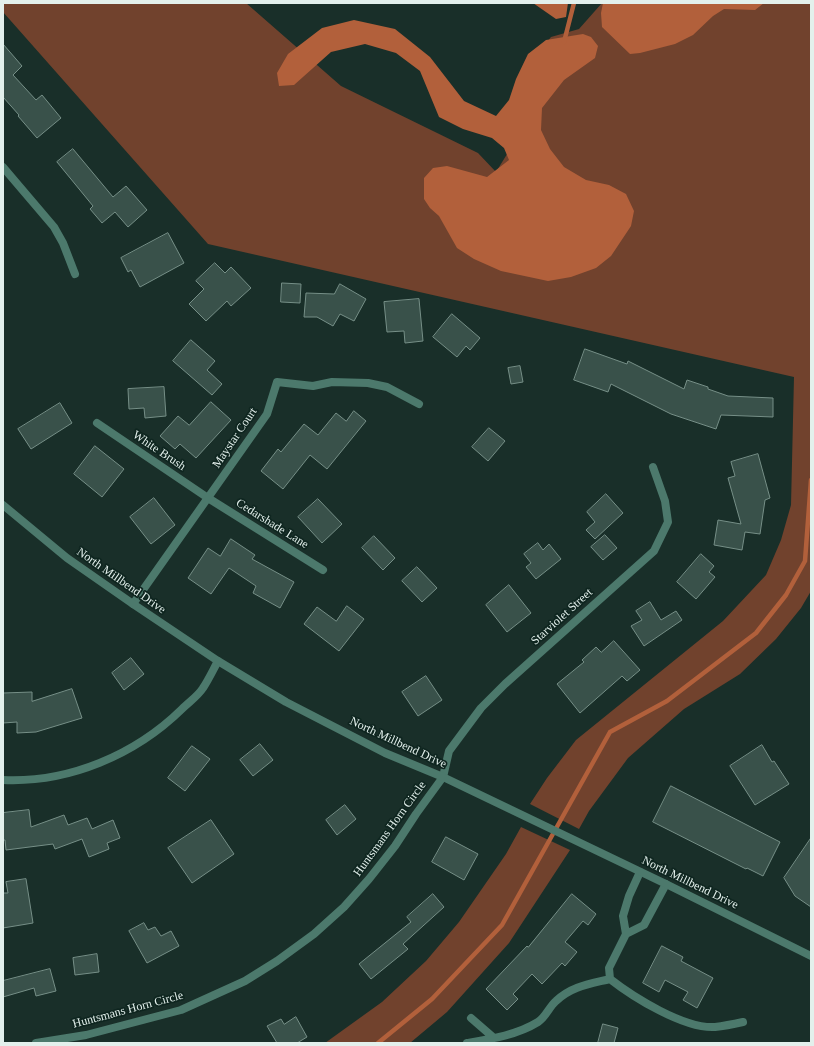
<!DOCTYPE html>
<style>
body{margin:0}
#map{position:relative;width:814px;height:1046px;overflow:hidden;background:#192f29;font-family:Georgia,serif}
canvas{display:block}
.frame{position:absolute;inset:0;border:4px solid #e3f0ec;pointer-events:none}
</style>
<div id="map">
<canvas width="814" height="1046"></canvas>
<div class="frame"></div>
</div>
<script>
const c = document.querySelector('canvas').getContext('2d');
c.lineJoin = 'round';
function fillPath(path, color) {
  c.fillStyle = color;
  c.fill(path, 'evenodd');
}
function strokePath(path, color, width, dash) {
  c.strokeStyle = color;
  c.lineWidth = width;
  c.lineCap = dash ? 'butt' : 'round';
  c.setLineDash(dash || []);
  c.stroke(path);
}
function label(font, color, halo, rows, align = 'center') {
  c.font = font + ' Georgia,serif';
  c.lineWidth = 3.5;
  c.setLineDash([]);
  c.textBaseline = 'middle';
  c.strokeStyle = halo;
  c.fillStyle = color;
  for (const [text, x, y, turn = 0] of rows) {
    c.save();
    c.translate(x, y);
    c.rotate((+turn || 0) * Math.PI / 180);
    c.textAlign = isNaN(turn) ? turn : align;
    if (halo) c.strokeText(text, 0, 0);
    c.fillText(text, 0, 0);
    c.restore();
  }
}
fillPath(new Path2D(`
 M3,3H246L341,86L478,153L496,172L512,146L531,62L551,37L579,29L602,3H811V591L801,608L776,639L740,674L684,709L628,758L589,811L579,829L530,804L547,778L576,740L723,621L766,575L781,540L791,505L794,377L208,244L3,12Z
 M521,827L570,850L509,943L447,1012L410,1043H325L382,1002L426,961L459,922L506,854Z`), '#71422d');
fillPath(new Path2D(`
 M533,3H568L566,17L556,19Z
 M603,3H764L755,10L724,9L713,16L693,35L675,44L640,53L630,54L602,27L601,13Z
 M354,20L395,29L430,57L464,101L496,116L509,100L516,79L528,54L546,40L583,34L591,37L598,46L595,58L564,80L542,108L541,130L550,149L564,167L586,180L609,185L626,194L634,211L631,226L611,256L596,268L571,277L548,281L501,271L474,259L457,248L439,216L430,208L424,199V178L433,168L447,166L487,177L509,160L504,148L492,138L463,129L439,117L420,71L396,53L365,44L331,52L294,85L279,86L277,73L288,54L322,28Z`), '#b2603b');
strokePath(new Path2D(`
 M564,42L574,3
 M378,1043L432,999L502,925L610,732L667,701L756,633L786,595L805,561L811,480`), '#b2603b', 4.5);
const building = new Path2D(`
 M3,44L22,66L13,75L36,100L42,95L61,118L37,138L18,116L19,115L3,97Z
 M73,149L113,197L126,186L147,210L128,227L115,212L102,223L90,209L93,206L57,162Z
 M168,233L184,263L140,287L131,270L128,272L121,258Z
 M215,263L225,273L231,267L251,288L231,306L227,301L206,321L189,304L204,289L196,281Z
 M282,283L301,284L300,303L281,302Z
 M340,284L366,299L354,321L340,314L333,326L317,317H304L306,293L334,294Z
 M419,299L423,341L405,343L404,331L387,332L384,302Z
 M452,314L480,338L470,350L466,346L457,357L433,337Z
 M191,340L215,361L207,370L222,384L212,395L173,361Z
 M585,349L627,364L628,361L684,389L687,380L708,387V389L728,396L773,398V417L721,415L716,429L671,414L611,384L608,392L574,380Z
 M520,366L523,382L511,384L508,368Z
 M164,387L166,416L145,418L144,408L129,409L128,389Z
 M211,402L231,420L196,458L180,444L175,449L160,436L178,416L189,425Z
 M60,403L72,423L31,449L18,429Z
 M354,411L366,421L327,469L310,455L283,489L261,471L278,449L281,452L304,424L318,435L336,413L346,421Z
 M489,428L505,441L488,461L472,447Z
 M95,446L124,469L102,497L74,474Z
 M758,454L770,498L765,500L760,534L745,532L742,550L714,545L718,520L741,524L728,478L735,476L731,462Z
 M606,494L623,513L595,539L586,530L595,522L587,512Z
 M154,498L175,525L151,544L130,517Z
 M318,499L342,524L322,543L298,517Z
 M605,535L617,548L603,560L591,547Z
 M374,536L395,558L383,570L362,548Z
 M231,539L255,555L252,559L294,582L280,608L253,593L256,586L229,568L211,594L188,578L208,548L220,556Z
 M538,543L543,550L549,544L561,559L536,579L526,567L531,563L524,554Z
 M701,554L714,566L709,572L715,577L696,599L677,582Z
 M417,567L437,588L422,602L402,581Z
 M509,585L531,613L507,632L486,605Z
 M650,602L661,620L676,611L682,620L644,646L631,626L642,620L636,611Z
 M347,606L364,619L339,651L304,624L317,607L336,621Z
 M614,641L640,670L627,681L622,676L580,713L557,684L584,662L582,660L596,647L601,652Z
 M131,658L144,674L124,690L112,673Z
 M426,676L442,700L418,716L402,692Z
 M72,689L82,718L36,732L17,733V722L3,723V693L32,692V701Z
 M260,744L273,760L253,776L240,760Z
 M762,745L772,762L774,761L789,784L755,805L730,766Z
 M192,746L210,759L185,791L168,778Z
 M671,786L780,842L763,876L747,868L746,869L653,822Z
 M345,805L356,819L337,835L326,820Z
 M29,810L31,827L64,815L68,825L87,818L92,829L113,820L120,838L107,843L109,849L89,857L82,839L55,849L53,844L6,850L5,840H3V813Z
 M211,820L234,854L192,883L168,848Z
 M446,837L478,854L464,880L432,862Z
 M811,838V907L795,896L784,878Z
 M26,879L33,923L3,928V893H8L6,882Z
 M433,894L444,907L403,944L408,949L371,979L359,964L411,922L407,917Z
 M572,894L596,914L588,925L583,921L565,942L577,952L565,966L562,963L542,984L532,974L513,994L518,999L507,1010L486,989L527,946L528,947Z
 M144,923L148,930L155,927L161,936L171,931L179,946L147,963L129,931Z
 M662,946L683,957L681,961L713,978L697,1008L683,1000L688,992L665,980L659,992L643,983Z
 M97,954L99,972L75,975L73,958Z
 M50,969L56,991L36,996L34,988L3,997V981Z
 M296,1017L307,1037L297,1043H277L267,1026L281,1019L284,1024Z
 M603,1024L618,1028L614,1043H598Z`);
fillPath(building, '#39514a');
strokePath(building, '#768f87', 1);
strokePath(new Path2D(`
 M3,167L54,227L63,243L75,274
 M97,423L208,498L323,570
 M133,604L267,414L277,382L313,386L332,382L368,383L387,387L419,404
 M3,780C69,783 135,755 182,709C189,702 198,696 203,688C209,679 213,670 218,661
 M640,872L629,896L623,916L626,934L609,968L610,979C633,997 684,1029 715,1027C724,1026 734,1024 743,1022
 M626,934L644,925L666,884
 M471,1018L494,1038
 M36,1043L86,1035L181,1010L245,981L277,961L314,934L344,907L369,879L395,846L416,814L443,777L449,751L481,708L505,684L654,551L668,522L665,501L653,467
 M467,1043C491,1039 517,1035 538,1022C546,1017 549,1007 556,1001C572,986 590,984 610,979`), '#4c796c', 8);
strokePath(new Path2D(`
 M3,505L67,558L133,604L218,661L286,702L385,753L443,777L666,884L811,956`), '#4c796c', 8);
label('12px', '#e3f0ec', '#0f2620', [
 ["Maystar Court",235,438,-56],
 ["White Brush",159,451,34],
 ["Cedarshade Lane",272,524,32],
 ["North Millbend Drive",121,581,35],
 ["Starviolet Street",562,617,-42],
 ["North Millbend Drive",398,743,25],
 ["Huntsmans Horn Circle",390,829,-54],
 ["North Millbend Drive",690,883,26],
 ["Huntsmans Horn Circle",128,1010,-15]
]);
</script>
